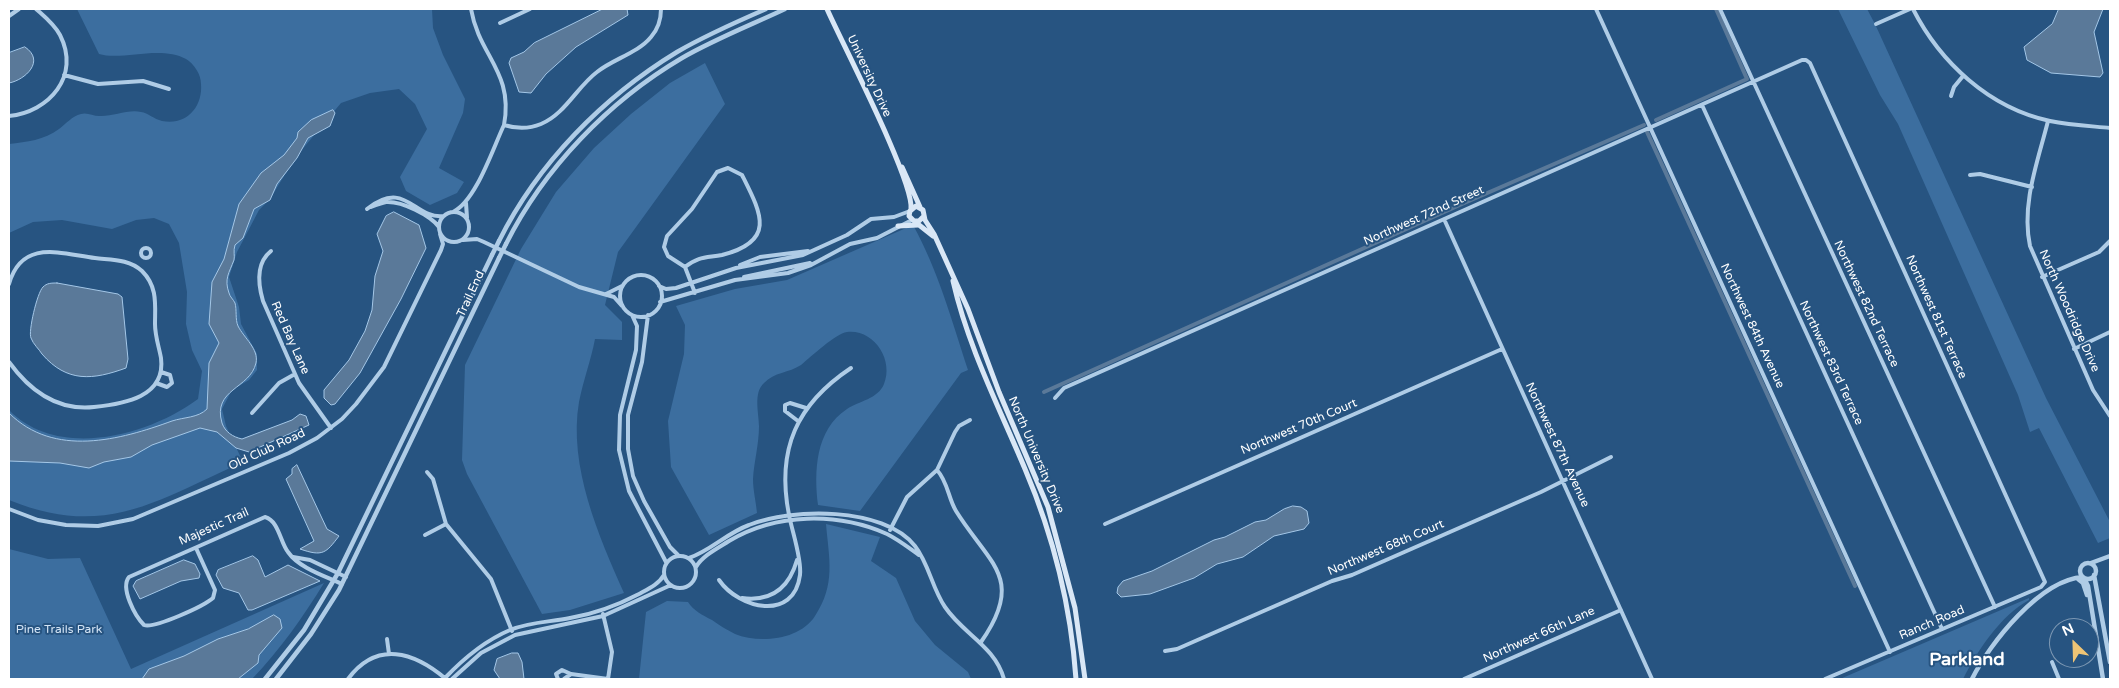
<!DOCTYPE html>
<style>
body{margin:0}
#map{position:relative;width:2119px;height:688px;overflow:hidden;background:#275481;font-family:"Varela Round",sans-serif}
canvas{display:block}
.frame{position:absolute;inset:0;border:10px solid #fff;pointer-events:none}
.north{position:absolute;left:2049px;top:618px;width:50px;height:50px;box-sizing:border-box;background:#275481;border:1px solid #7d98b3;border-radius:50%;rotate:336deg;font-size:14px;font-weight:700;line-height:20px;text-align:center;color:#fff}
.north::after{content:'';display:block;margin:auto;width:18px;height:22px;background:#eec475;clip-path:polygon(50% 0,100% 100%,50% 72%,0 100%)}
</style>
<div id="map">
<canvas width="2119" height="688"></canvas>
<div class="frame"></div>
<div class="north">N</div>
</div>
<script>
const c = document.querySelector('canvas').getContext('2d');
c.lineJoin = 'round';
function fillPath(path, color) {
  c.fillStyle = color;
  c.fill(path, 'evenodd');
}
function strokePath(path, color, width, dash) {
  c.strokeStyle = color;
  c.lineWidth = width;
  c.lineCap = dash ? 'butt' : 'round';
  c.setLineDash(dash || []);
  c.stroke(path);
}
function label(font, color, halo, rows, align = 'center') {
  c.font = font + ' "Varela Round",sans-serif';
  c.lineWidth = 4;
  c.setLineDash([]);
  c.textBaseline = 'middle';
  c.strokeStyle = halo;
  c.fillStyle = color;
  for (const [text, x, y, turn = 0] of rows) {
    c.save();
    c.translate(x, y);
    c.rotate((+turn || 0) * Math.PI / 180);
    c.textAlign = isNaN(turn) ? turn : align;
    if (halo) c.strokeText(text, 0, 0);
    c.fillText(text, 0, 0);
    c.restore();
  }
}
fillPath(new Path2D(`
 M77,9H432L433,28L443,55L465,99L463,113L439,168L464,182L457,193L430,205L406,191L400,177L427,129L415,104L399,89L370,93L341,103L295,158L270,199L259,210L237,252L229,277L239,307L241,324L257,354V370L249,380L232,390L222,409L226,426L243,462C156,501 105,539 9,500V410C58,460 148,436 198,399L202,371L192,350L186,324L187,292L179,243L169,224L154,218L136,220L112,229L62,220L33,222L9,233V144C27,142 44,140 59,129C66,124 72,116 81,114C87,112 93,116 99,116C112,117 128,109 141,112C148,113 154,119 162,121C186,126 203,107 201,84C201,74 194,64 186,59C160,45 122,61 99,54Z
 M1838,9H1867L1875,24L2046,398L2110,522V538L2098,543L2039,428L2030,432L2018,395L1898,124L1880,95Z
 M705,63L725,104L618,252L605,305L622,322V340L595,339C591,360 583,381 579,402C568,466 599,537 624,593L570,610L542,614L467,474L462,460L465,365L521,249L556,192L594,148L631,114L670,83Z
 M913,225C938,270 952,321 968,370L961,373L860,511L818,505C814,472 815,430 847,409C859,401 878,399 884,384C894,360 874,329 847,332C835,334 812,356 801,365C789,373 774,372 764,383C753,393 759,413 759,426C759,444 754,462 753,479C753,490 756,502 757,513L709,535L671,467L668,421L684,354L685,325L676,306L735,289L787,280Z
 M826,524L880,537L871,561L896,578L915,621L935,645L968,672L971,679H639L646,612L667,601L688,602C694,611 702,615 712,620C719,625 727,630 735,634C759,644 800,640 815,616C836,584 829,559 826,524Z
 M9,549L48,559L80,558L131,669L324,583C303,617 280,650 252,679H9Z
 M2029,598V600C2000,616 1978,650 1963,679H1840Z`), '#3c6e9f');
const water = new Path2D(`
 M603,9H627L628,15L576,47L546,74L531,93L519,92L509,63L511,58L524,52L534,43Z
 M2059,9H2103L2094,32L2103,73L2100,77L2051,73L2027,60L2024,47L2052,24Z
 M25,47C46,61 25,80 9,83V53Z
 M333,110L335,113L330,126L308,138L297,158L277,184L270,200L254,209L243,238L235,245C233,251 235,256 234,260C229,273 224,279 229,293C230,297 233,299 235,303C237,310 235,319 238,326C244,338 259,349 256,363C250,389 212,389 222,423C225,432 233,437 242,439L292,420L300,414L306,416L309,425L249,452L236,448L217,432L200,428L152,445L131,457L104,462L89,468L60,463L9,461V413C54,458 120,440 172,421C184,417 198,418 207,409L209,363L219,343L209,324L212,282L224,259L239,204L261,173L284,155L297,138L298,132L311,120Z
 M394,212L419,225L426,248L401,299L360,373L335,404L331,405L324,398V390L349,360L365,331L372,310L375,276L383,251L377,234L386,216Z
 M57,283L118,294L122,297L128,359L126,368C93,380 67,383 42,354C39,349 33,344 31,338C28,332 37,293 43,287C47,283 51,283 57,283Z
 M297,465L327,529L339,536C326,553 323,557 300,549L314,541L286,479L292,474V469Z
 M1293,506L1301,507L1307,511L1309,523L1304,529L1274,536L1243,557L1217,564L1194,578L1150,594L1121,597L1117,593L1118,587L1123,581L1152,571L1214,540L1225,537L1255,522L1266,520L1284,509Z
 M253,556L258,560L265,577L288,565L320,581L252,610H248L239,593L223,588L216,575L218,570Z
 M184,560L195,564L200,574L199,578L181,581L140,599L133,586L136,581Z
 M274,615L280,619L282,628L259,655L258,663L238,679H142L149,669L184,656L218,639L248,629Z
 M512,653H518L522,662L524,679H500L494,670L497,659Z`);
fillPath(water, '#5a7999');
strokePath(water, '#a4c7e7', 1);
strokePath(new Path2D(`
 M1656,120L1747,79L1716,9
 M1647,132L1855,586
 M1044,392L1462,204L1644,125`), '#5a7999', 4);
strokePath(new Path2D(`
 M1596,9L1890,652
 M1720,9L1995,607
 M1913,9C1940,62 1989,108 2050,121C2070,125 2090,126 2110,128
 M9,16L19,9
 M500,23L530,9
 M1876,24L1910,9
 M64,75L98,84L143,81L169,89
 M1951,96L1954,87L1963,76
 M1702,105L1942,629
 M9,116C49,112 81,76 60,35C54,24 45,17 36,9
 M2048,121C2038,161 2021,204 2030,246L2093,390L2110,416
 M504,125C517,129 529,129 541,124C565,114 577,87 597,72C613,59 638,53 651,37C658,29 661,19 661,9
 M1970,175L1980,174L2032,187
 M466,203L467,218
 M371,207C376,205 381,203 386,202C402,201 430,215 439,227
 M367,209C406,178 414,220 444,216
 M439 227a15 15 0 1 1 30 0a15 15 0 1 1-30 0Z
 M453,212C476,201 493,148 504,125C514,72 479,56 471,9
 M1444,219L1652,679
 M463,240L477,239L484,242L579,287L614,297L622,306
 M141 253a5 5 0 1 1 10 0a5 5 0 1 1-10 0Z
 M271,251C256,263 258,284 263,301L299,383L331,428
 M740,265L760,257L808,251
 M685,267L668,256L664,247L667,236L692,209L717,172L728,168L742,175C761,213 777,241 722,255C706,258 699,256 685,267L695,293
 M620 296a21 21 0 1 1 42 0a21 21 0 1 1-42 0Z
 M744,277L810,263
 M2042,277L2099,252L2110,241
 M9,284C22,238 62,254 95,258C112,260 129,259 142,271C158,287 155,305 155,324C155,336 159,347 161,358C166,397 124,404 94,407C57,411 30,391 9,362
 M659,286L666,289L676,288L736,268L803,255L847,235L871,219L894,217L910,211
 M606,294L622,286
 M660,302L735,280L788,273L811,265L850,244L877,238L912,220
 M632,315L637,326L636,350L620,415L619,450L629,491L666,562
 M648,315L642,362L628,415V449L633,476L644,501L670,547L678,555
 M2074,349L2110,332
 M156,383L167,387L172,383L170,375L161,372
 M1055,398L1064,388L1802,60H1806L1810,63L2045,582L2041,587L1825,679
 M252,413L279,383L295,374
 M798,421L785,411V405L790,403L806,408
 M937,470C948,482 948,498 956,511C989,564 1026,578 981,642
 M427,472L433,479L446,524L491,579L512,631
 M9,509L38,520L66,525L98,526L133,519L289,453L317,438L342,419L356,404L384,367L441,250L443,244L440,234
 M1105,524L1502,349
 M890,530L907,497L937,470L955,432L959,426L970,420
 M425,535L446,524
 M196,548L215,590L213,598C204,606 154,629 144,625C135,616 120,588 129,577L265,517C279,521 280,542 288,552C299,568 325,576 342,584
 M664 572a16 16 0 1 1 32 0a16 16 0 1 1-32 0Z
 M293,557L310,560L346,577
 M689,558C710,551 727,533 749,525C791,508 883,506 915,546C929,564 932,588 945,607C963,634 995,646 1004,679
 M696,567C702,556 718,548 729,541C776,513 837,512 887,534C899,540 909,548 919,555
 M719,580C739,609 794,622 800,575C802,559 792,531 789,515C776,449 797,404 851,368
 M742,598C772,602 789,588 797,560
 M603,614L612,652L608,679
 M387,639L389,654
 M1165,651L1177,649L1332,581L1352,575L1541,492L1611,457
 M2052,662L2059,679
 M445,678C464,658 484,641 510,630C529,622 550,622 570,618C594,614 618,605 639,594C648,589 659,584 664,575
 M348,679C377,640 414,652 446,679
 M452,679L481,653L515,635L603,616L671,585
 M558,679L556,674L562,670L571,674L608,679
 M564,679L571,674
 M1464,679L1621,610`), '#afcce6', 4);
strokePath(new Path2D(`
 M499,241C538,163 603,97 677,52C706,35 736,22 766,9
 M506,244C544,168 609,101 682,58C715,39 751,25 785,9
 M2091,563L2110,556
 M2080 571a8 8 0 1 1 16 0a8 8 0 1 1-16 0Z
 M2094,575L2110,662
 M2084,578L2088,586L2103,679
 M2078,579L2083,583L2087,595
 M265,679L304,630L338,573L492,255
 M276,679L311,634L339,590L499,258
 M1972,679C1990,643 2040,580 2083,577`), '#afcce6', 4.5);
strokePath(new Path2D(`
 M827,9C842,43 914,181 911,209
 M902,167L920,207
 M923,217L919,221H914L909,216L910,211L916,206L923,210L925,220L934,234L968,309L999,392L1048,507L1075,608L1085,679
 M914,221L933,236
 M898,226L918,225
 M953,281C968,347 999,407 1025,469C1053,535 1071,608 1076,679`), '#d9e7f6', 5);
strokePath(new Path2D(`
 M492,255L499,241
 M499,258L506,244`), '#afcce6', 4.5);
label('12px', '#fff', '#275481', [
 ["University Drive",869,76,65],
 ["Northwest 72nd Street",1424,216,-24],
 ["Trail End",471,294,-65],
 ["Northwest 82nd Terrace",1866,304,65],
 ["North Woodridge Drive",2069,311,66],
 ["Northwest 81st Terrace",1936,317,66],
 ["Northwest 84th Avenue",1752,326,65],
 ["Red Bay Lane",290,338,66],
 ["Northwest 83rd Terrace",1831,363,65],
 ["Northwest 70th Court",1299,427,-23],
 ["Northwest 87th Avenue",1557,445,65],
 ["Old Club Road",267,450,-25],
 ["North University Drive",1036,455,67],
 ["Majestic Trail",214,527,-24],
 ["Northwest 68th Court",1386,548,-23],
 ["Ranch Road",1932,623,-23],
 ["Northwest 66th Lane",1539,635,-24]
]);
label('12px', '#d3e4f5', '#275481', [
 ["Pine Trails Park",59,630]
]);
label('bold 18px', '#fff', '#275481', [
 ["Parkland",1967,660]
]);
</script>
